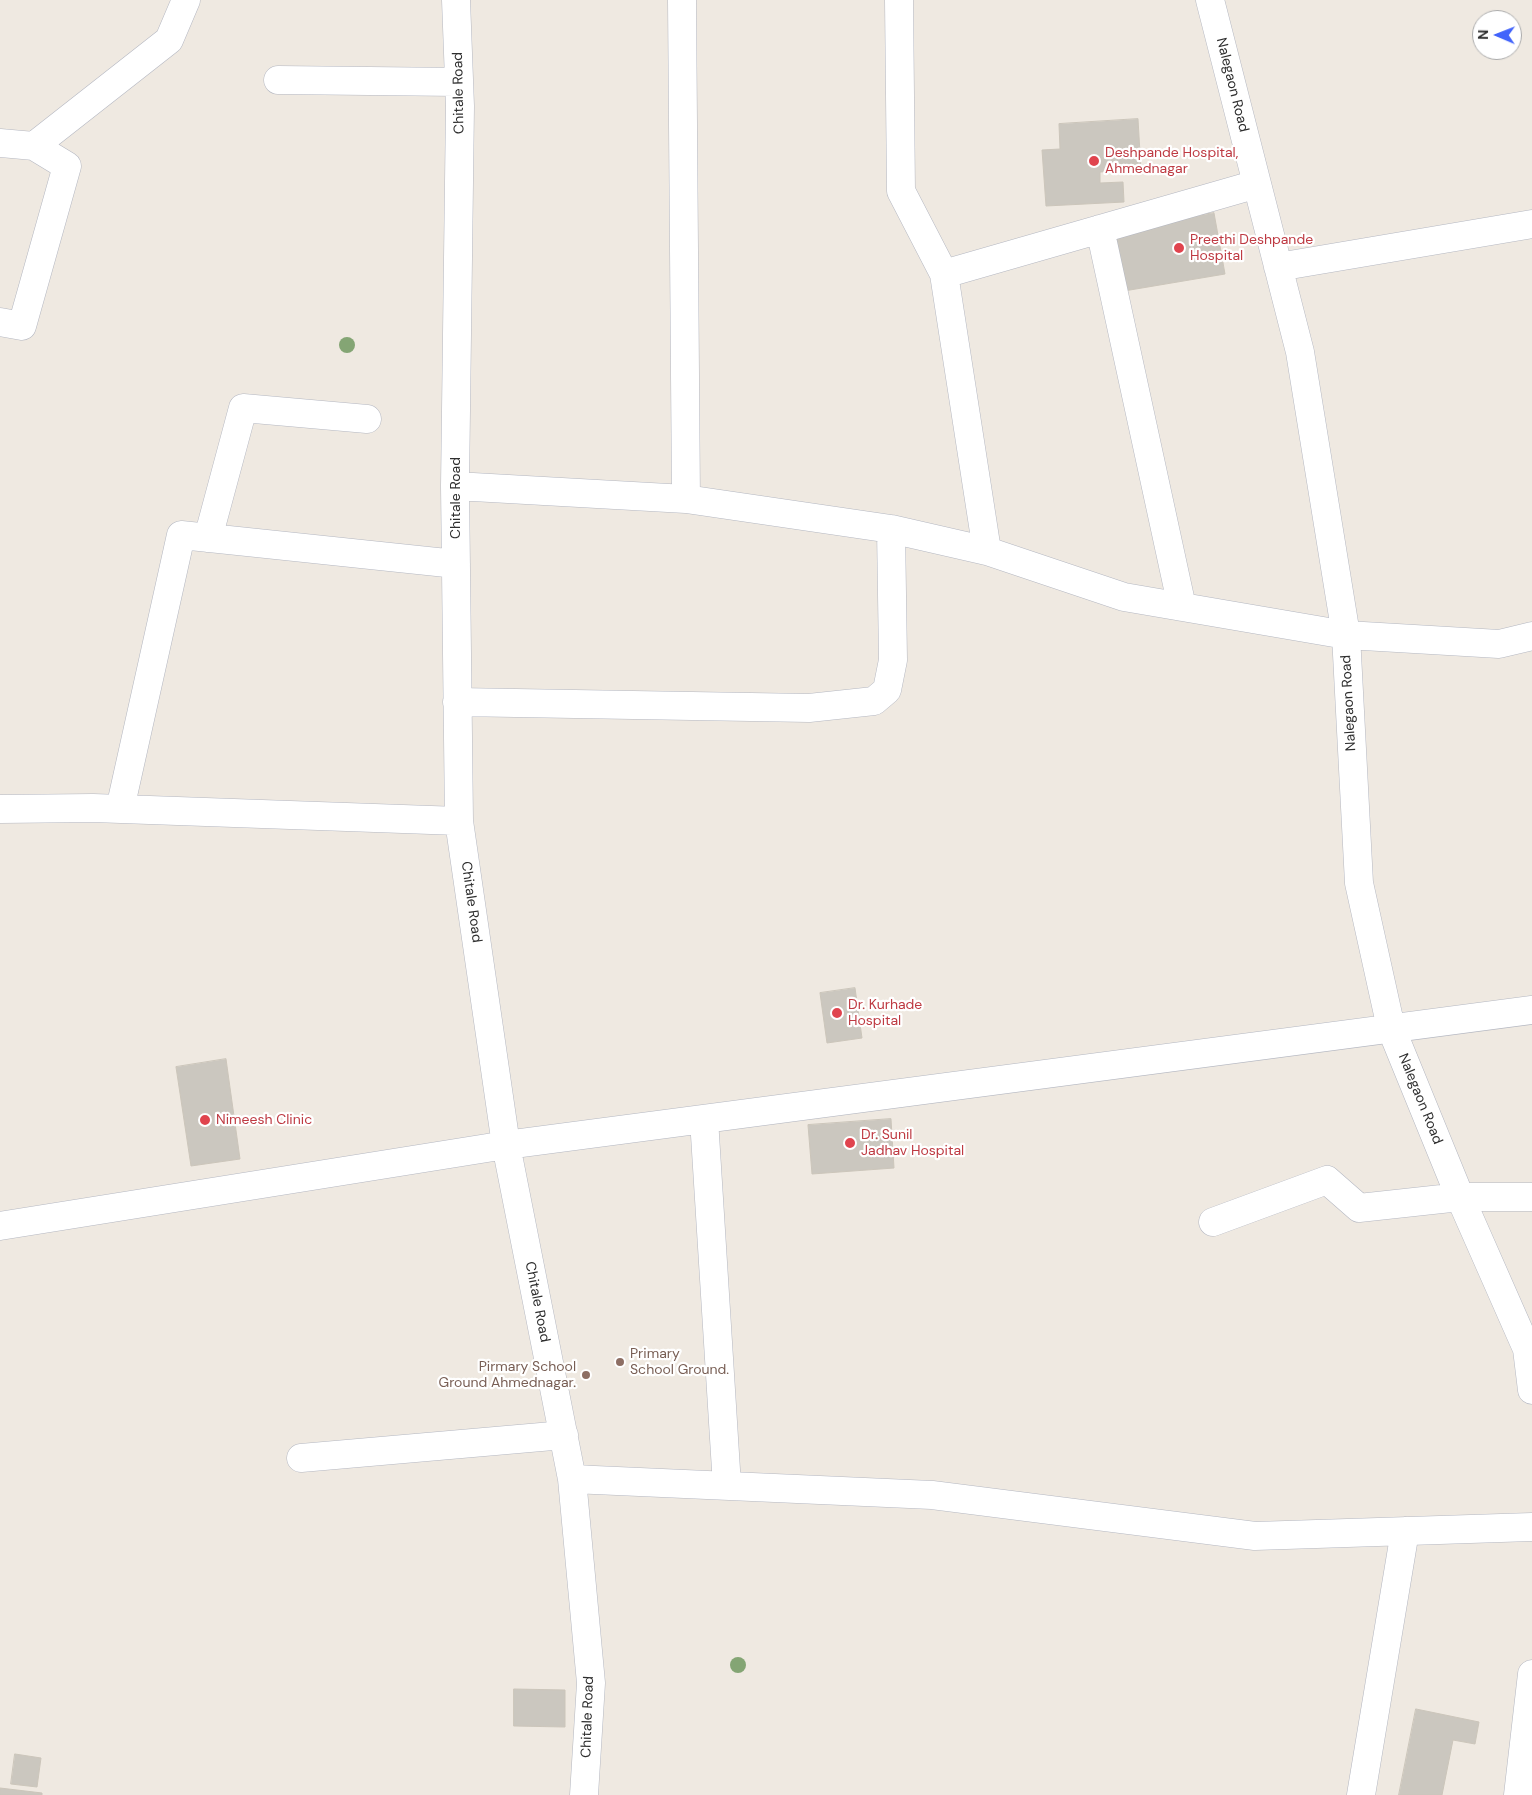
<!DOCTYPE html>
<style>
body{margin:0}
#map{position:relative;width:1532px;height:1795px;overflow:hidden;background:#efe9e1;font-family:"DM Sans",sans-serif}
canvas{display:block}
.north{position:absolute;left:1472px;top:10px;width:50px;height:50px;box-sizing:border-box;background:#fff;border:1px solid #ababab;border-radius:50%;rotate:271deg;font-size:14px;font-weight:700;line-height:20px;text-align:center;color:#2e2e2e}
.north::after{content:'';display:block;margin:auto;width:18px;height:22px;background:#4264fb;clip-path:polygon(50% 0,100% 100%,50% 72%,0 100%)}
</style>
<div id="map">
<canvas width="1532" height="1795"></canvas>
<div class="north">N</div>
</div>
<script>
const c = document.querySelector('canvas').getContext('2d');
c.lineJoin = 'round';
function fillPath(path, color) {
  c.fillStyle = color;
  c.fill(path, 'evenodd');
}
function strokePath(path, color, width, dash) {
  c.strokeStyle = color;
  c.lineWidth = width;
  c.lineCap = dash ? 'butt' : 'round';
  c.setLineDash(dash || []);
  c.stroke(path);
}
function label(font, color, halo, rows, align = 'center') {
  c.font = font + ' "DM Sans",sans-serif';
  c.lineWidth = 4.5;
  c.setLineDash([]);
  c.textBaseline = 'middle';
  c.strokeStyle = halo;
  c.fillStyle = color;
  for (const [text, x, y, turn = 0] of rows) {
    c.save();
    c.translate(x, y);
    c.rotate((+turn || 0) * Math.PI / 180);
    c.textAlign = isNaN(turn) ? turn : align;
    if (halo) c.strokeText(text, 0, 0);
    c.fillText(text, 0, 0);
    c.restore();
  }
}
const building = new Path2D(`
 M1138,119L1141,170L1100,172V183L1123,182L1124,202L1046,206L1042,150L1060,149L1059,124Z
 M1214,213L1225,274L1124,291L1113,230Z
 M855,988L862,1038L827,1043L820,993Z
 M226,1059L240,1159L191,1166L176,1067Z
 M891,1119L894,1168L812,1174L808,1125Z
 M514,1689L565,1690V1727L514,1726Z
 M1416,1709L1479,1722L1475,1744L1453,1740L1442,1795H1399Z
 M15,1754L41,1758L37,1787L11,1784Z
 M0,1788L42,1793V1795H0Z`);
fillPath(building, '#cbc7bf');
strokePath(building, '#cbc5ba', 1);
const minor = new Path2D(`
 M456,0L460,106L455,486L459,821L506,1145L572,1479L591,1683L584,1795
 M682,0L686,499
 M899,0L901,191L944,274L987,551
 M1210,0L1300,352L1346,635L1359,883L1391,1028L1460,1197L1527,1349L1532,1390
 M278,80L459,82
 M0,143L34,146L169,40L186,0
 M1100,229L1182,607
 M1278,267L1532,224
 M944,274L1257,184
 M0,322L22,326L67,166L34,146
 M455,486L686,499L891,529L987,551L1124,597L1346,635L1499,644L1532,636
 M208,538L243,408L367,419
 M457,702L809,708L874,701L887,690L893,660L891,529
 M0,809L93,808L459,821
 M120,809L181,535L456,564
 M704,1119L727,1486
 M1213,1222L1327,1180L1359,1208L1460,1197H1532
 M0,1226L506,1145L1532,1010
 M301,1458L564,1435
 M572,1479L932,1495L1255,1536L1532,1527
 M1361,1795L1405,1531
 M1518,1795L1532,1674`);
strokePath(minor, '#b4b7c1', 29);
strokePath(minor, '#fff', 28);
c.fillStyle = '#84a574';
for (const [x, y] of [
 [347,345],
 [738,1665]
]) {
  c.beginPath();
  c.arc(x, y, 8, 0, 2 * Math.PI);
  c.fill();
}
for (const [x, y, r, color] of [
 [1094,161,6,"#e0444e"],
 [1179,248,6,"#e0444e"],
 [837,1013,6,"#e0444e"],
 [205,1120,6,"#e0444e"],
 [850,1143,6,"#e0444e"],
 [620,1362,5,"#8d6e63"],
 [586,1375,5,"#8d6e63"]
]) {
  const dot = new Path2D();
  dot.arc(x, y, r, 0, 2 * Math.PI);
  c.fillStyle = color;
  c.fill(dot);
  strokePath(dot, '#fff', 2);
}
label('14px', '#2e2e2e', '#fff', [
 ["Nalegaon Road",1232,85,76],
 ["Chitale Road",459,93,-91],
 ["Chitale Road",456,498,-90],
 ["Nalegaon Road",1349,703,-93],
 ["Chitale Road",471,902,82],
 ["Nalegaon Road",1420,1099,68],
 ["Chitale Road",537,1302,79],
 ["Chitale Road",588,1717,-88]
]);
label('14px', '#be3a42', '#fff', [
 ["Deshpande Hospital,",1105,153],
 ["Ahmednagar",1105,169],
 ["Preethi Deshpande",1190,240],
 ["Hospital",1190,256],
 ["Dr. Kurhade",848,1005],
 ["Hospital",848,1021],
 ["Nimeesh Clinic",216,1120],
 ["Dr. Sunil",861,1135],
 ["Jadhav Hospital",861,1151]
], 'left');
label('14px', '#785e54', '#fff', [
 ["Primary",630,1354],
 ["School Ground.",630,1370],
 ["Pirmary School",576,1367,"right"],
 ["Ground Ahmednagar.",576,1383,"right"]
], 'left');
</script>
